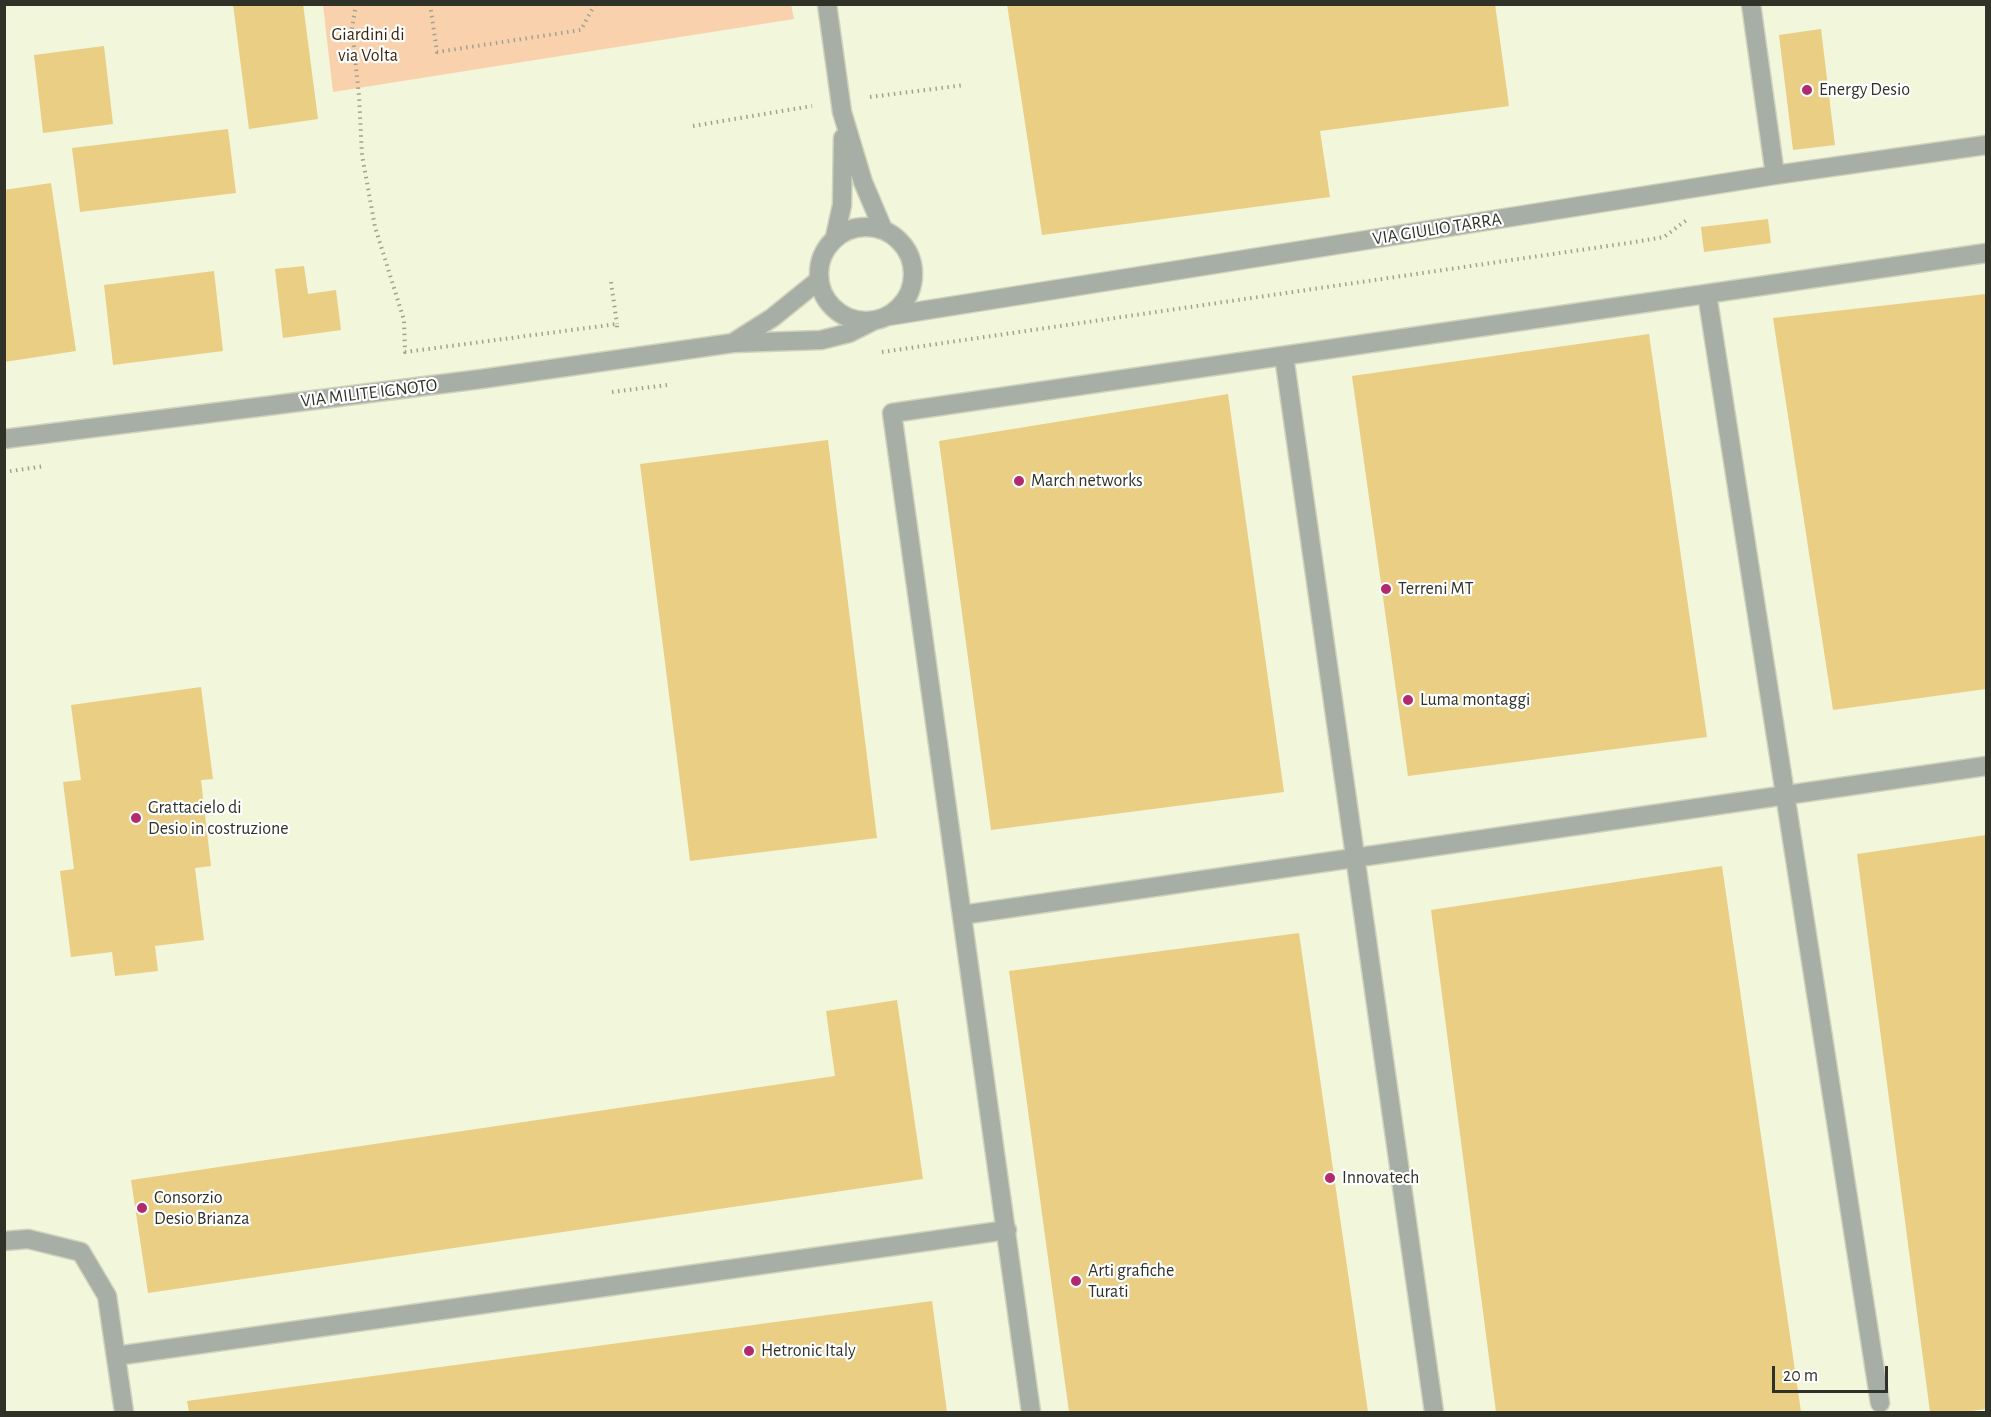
<!DOCTYPE html>
<style>
body{margin:0}
#map{position:relative;width:1991px;height:1417px;overflow:hidden;background:#f2f6db;font-family:"Alegreya Sans",sans-serif}
canvas{display:block}
.frame{position:absolute;inset:0;border:6px solid #303227;pointer-events:none}
.scale{position:absolute;left:1772px;top:1366px;width:116px;height:27px;box-sizing:border-box;border:3px solid #303227;border-top:0;padding-left:8px;font-size:18px;line-height:21px;white-space:nowrap;color:#303227;-webkit-text-stroke:4px #fff;paint-order:stroke}
</style>
<div id="map">
<canvas width="1991" height="1417"></canvas>
<div class="frame"></div>
<div class="scale">20 m</div>
</div>
<script>
const c = document.querySelector('canvas').getContext('2d');
c.lineJoin = 'round';
function fillPath(path, color) {
  c.fillStyle = color;
  c.fill(path, 'evenodd');
}
function strokePath(path, color, width, dash) {
  c.strokeStyle = color;
  c.lineWidth = width;
  c.lineCap = dash ? 'butt' : 'round';
  c.setLineDash(dash || []);
  c.stroke(path);
}
function label(font, color, halo, rows, align = 'center') {
  c.font = font + ' "Alegreya Sans",sans-serif';
  c.lineWidth = 4.5;
  c.setLineDash([]);
  c.textBaseline = 'middle';
  c.strokeStyle = halo;
  c.fillStyle = color;
  for (const [text, x, y, turn = 0] of rows) {
    c.save();
    c.translate(x, y);
    c.rotate((+turn || 0) * Math.PI / 180);
    c.textAlign = isNaN(turn) ? turn : align;
    if (halo) c.strokeText(text, 0, 0);
    c.fillText(text, 0, 0);
    c.restore();
  }
}
fillPath(new Path2D(`
 M791,4L794,19L333,92L323,5Z`), '#f9d2ad');
fillPath(new Path2D(`
 M233,4H303L318,119L249,129Z
 M1007,4H1495L1509,106L1320,131L1330,197L1042,235Z
 M1821,29L1835,145L1793,150L1779,35Z
 M104,46L113,124L43,133L34,55Z
 M228,129L236,193L80,212L72,148Z
 M51,183L76,351L4,362V190Z
 M1768,219L1771,243L1704,252L1701,227Z
 M304,266L308,294L336,290L341,330L283,338L275,269Z
 M214,271L223,351L113,365L104,285Z
 M1986,294V689L1833,710L1773,318Z
 M1649,334L1707,737L1408,776L1352,376Z
 M1228,394L1284,792L991,830L939,441Z
 M828,440L877,838L690,861L640,464Z
 M201,687L213,779L201,780L211,866L195,868L204,940L155,946L158,971L115,976L112,952L71,957L60,871L74,869L63,782L81,780L71,705Z
 M1986,835V1409L1964,1412H1930L1857,854Z
 M1722,866L1801,1412H1496L1431,910Z
 M1299,933L1368,1412H1069L1009,971Z
 M897,1000L923,1179L148,1293L131,1180L835,1076L826,1011Z
 M932,1301L947,1412H189L187,1401Z`), '#e9ce84');
const minor = new Path2D(`
 M827,4L842,112L863,182L883,229
 M1751,4L1775,175
 M819 274a47 47 0 1 1 94 0a47 47 0 1 1-94 0Z
 M835,237L842,205L843,138
 M1707,294L1880,1403
 M889,316L1775,175L1986,145
 M734,342L772,318L819,280
 M1284,356L1434,1412
 M4,439L481,379L733,343L821,340L849,333L873,321
 M962,915L1986,766
 M4,1241L28,1239L81,1252L107,1296L124,1412
 M116,1356L1007,1230
 M1031,1412L892,413L1986,253`);
strokePath(minor, '#cfd3bb', 21);
strokePath(new Path2D(`
 M356,4L352,28L359,96L362,155L375,227L404,320L405,352L617,324V331
 M430,4L437,52L581,30L595,4
 M870,97L964,85
 M693,126L812,106
 M611,282L617,324
 M882,352L1635,242L1664,237L1688,219
 M612,392L667,385
 M4,472L45,466`), '#a0a48f', 4, [1.5, 4.5]);
strokePath(minor, '#a7aea5', 18);
for (const [x, y, r, color] of [
 [1807,90,6,"#b12a6d"],
 [1019,481,6,"#b12a6d"],
 [1386,589,6,"#b12a6d"],
 [1408,700,6,"#b12a6d"],
 [136,818,6,"#b12a6d"],
 [1330,1178,6,"#b12a6d"],
 [142,1208,6,"#b12a6d"],
 [1076,1281,6,"#b12a6d"],
 [749,1351,6,"#b12a6d"]
]) {
  const dot = new Path2D();
  dot.arc(x, y, r, 0, 2 * Math.PI);
  c.fillStyle = color;
  c.fill(dot);
  strokePath(dot, '#fff', 2);
}
label('18px', '#3d260d', '#fff', [
 ["Giardini di",368,35],
 ["via Volta",368,56]
]);
label('18px', '#303227', '#fff', [
 ["Energy Desio",1819,90],
 ["March networks",1031,481],
 ["Terreni MT",1398,589],
 ["Luma montaggi",1420,700],
 ["Grattacielo di",148,808],
 ["Desio in costruzione",148,829],
 ["Innovatech",1342,1178],
 ["Consorzio",154,1198],
 ["Desio Brianza",154,1219],
 ["Arti grafiche",1088,1271],
 ["Turati",1088,1292],
 ["Hetronic Italy",761,1351]
], 'left');
label('18px', '#303227', '#fff', [
 ["VIA GIULIO TARRA",1437,229,-9],
 ["VIA MILITE IGNOTO",369,393,-7]
]);
</script>
